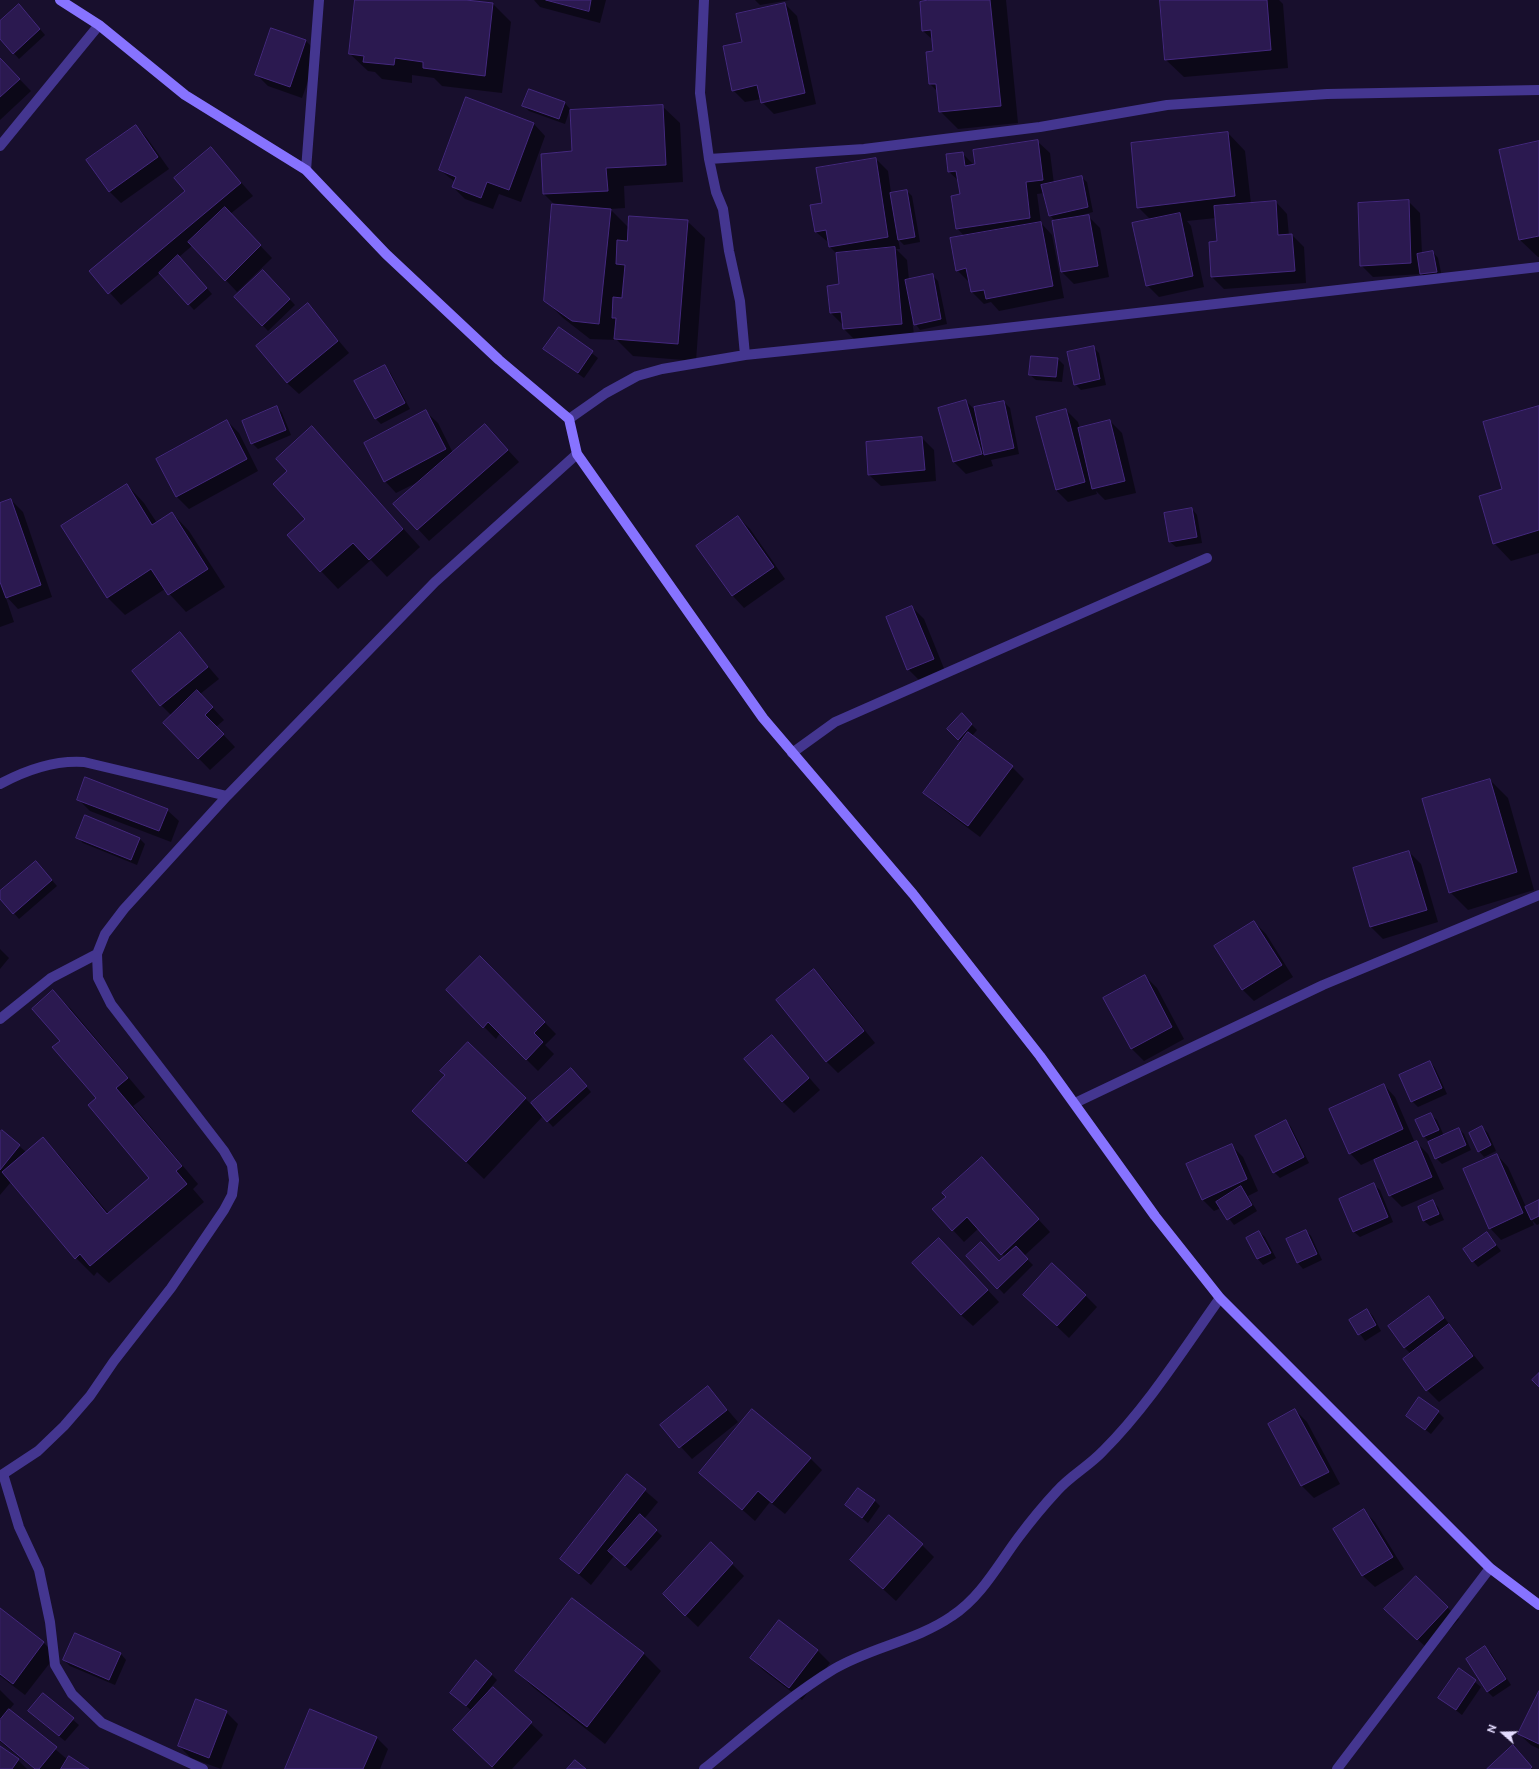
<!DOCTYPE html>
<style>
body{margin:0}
#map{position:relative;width:1539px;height:1769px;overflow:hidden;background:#180f2d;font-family:Ubuntu,sans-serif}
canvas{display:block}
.north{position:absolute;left:1483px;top:1713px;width:40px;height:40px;-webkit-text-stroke:3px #180f2d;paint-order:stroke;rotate:290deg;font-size:11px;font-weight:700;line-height:16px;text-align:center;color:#e4dcff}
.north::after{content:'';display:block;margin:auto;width:14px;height:18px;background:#e4dcff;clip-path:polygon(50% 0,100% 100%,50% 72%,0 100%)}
</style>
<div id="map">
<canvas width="1539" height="1769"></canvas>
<div class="north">N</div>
</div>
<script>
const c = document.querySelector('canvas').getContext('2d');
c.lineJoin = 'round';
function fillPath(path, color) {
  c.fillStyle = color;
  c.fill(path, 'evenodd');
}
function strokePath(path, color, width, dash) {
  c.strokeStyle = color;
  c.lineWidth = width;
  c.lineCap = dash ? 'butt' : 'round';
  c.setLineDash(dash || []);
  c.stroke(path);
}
fillPath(new Path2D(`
 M356,0H457L493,4L511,22L502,93L442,86L434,78L412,75V83L382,79L375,72L368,71L350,54Z
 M534,0H606L600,23L540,7Z
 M755,0H790L760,5Z
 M929,0H1006L1018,123L958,129L940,111L938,92L930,84L934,52L933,40L923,31L921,3Z
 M1161,0H1279L1283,4L1288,68L1184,77L1166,60Z
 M785,4L797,16L816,104L774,114L762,102L761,99L745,102L733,90L743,43Z
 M25,11L45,35L19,59L0,38V23Z
 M306,41L318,53L302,98L268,86L256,74Z
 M0,59L31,91L0,120Z
 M529,90L565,103L570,109L565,124L529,111L524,106Z
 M662,106L680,123L683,182L624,186L625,208L610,209L629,228L687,221L705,238L696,361L633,356L617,340L590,339L563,318L545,300L555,205L544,194L574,152ZM623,281H625L623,299H621Z
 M534,124L545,136L521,202L499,194L493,209L465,199L453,187L455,182L440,170Z
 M136,126L147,138L169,169L121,203L109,191Z
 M1228,133L1245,151L1251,204L1276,202L1287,214L1289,236L1292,235L1304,247L1306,283L1224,289L1212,277L1218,242L1216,218L1187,221L1191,226L1204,287L1159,297L1147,285L1151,220L1138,207Z
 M1038,142L1050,153L1054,184L1081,177L1087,182L1093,212L1079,216V217L1088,216L1100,228L1109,277L1074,284L1062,272L1055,221L1050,215L1044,193L1037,194L1041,223L1052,235L1064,298L999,311L991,302L984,304L972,292L969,282L957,270L965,237L957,228L961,195L959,181L949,172L962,153L974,165Z
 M1539,142V257H1538L1520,240Z
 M211,148L253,196L230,214L272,258L237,292L193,245L179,257L212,294L194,310L160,273L121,305L90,271L186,191Z
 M876,159L888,171L891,193L907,191L912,196L920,242L904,245L898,239L900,249H896L907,260L909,280L932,275L938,281L947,324L920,330L912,319L914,335L856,341L844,329L843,325L831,313L841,285L838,255L830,247L829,243L816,232L823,204Z
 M1408,201L1420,213L1422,254L1433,252L1438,258L1442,277L1427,279L1422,274L1373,277L1361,265Z
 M269,277L295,305L268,331L236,297Z
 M308,304L349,353L299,394L287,383Z
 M559,328L598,358L584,378L544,349Z
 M1094,348L1099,353L1106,385L1081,390L1075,384Z
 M1058,359L1064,365L1062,382L1036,380L1030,375Z
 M384,367L390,372L410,409L381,424L376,419L356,382Z
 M966,401L973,408L1004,402L1010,408L1019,454L991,460L993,466L966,474L954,462Z
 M277,407L282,413L291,435L258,449L252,443Z
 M1539,407V553L1511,561L1494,543L1504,490Z
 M1066,410L1078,422L1080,429L1110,421L1122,433L1136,493L1105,500L1096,491L1097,494L1068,502L1056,490Z
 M426,412L438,423L453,453L485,425L519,462L429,541L418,529L420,481L396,493L385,481Z
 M227,421L239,433L258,471L189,509L177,497L157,459Z
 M312,428L420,547L387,577L371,560L338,589L321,571L306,519L288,471Z
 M922,438L934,450L936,481L881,486L869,475Z
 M127,485L144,503L157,523L172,513L189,531L225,587L186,612L165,589L125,615L107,597Z
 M11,500L23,512L52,597L18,609L5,595L14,622L0,627V504Z
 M1192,509L1197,515L1202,543L1176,547L1170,542Z
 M738,517L750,529L785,579L744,608L733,596L698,546Z
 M912,607L924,619L945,671L920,681L908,669Z
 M180,634L219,679L200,694L224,720L216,727L235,747L210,770L164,723L172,716L161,705Z
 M962,715L977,730L972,736L1012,767L1024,779L980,837L936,804L924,793L961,742L949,729Z
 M1490,780L1508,798L1534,890L1468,910L1450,892Z
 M78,799L167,810L179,821L171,842L90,811Z
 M77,837L139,838L145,844L137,865L83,843Z
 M1409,852L1421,864L1438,922L1383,939L1371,927L1354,869Z
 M41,868L57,886L19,919L0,897V892Z
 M1254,922L1266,934L1293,977L1254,1001L1242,989Z
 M0,949L9,958L0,969Z
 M480,957L556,1034L545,1045L554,1054L538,1071L500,1033L496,1039L448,990Z
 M814,970L826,982L875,1043L838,1073L826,1061Z
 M1145,976L1157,988L1184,1039L1144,1061L1132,1049L1104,998Z
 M53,992L71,1009L145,1097L133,1106L198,1184L193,1189L204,1202L109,1283L97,1272L94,1276L76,1258L11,1182L0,1195V1133L2,1131L26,1152L42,1138L60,1156L109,1214L151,1178L61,1041Z
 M468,1043L531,1104L571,1069L591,1092L553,1127L543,1116L484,1179L431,1128L446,1076Z
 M783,1048L820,1090L794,1113L782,1101Z
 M1430,1062L1435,1068L1447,1094L1418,1107L1412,1101Z
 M1384,1085L1395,1097L1415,1143L1416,1142L1428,1154L1444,1189L1402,1207L1390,1195L1374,1159L1361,1165L1350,1153Z
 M1431,1115L1437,1120L1444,1136L1459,1129L1464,1134L1471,1150L1442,1164L1436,1158L1429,1142L1424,1136Z
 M1286,1121L1291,1127L1309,1163L1280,1178L1274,1172Z
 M1482,1127L1488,1133L1496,1151L1484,1157L1479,1151Z
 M1231,1145L1243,1157L1258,1191L1248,1196L1257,1211L1234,1225L1221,1208L1214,1211L1202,1199Z
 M1497,1155L1508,1167L1526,1207L1539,1202V1224L1537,1225L1532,1220L1534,1225L1501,1240L1490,1228Z
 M993,1170L1050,1232L1024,1256L1033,1265L1004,1294L968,1256L1000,1262L1005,1257L979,1228L964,1242L953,1230Z
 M1374,1185L1380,1190L1393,1222L1360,1237L1354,1232Z
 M1432,1201L1438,1207L1444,1220L1430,1226L1424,1221L1419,1207Z
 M1306,1231L1311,1236L1322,1260L1303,1269L1298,1263L1287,1239Z
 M1259,1232L1265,1237L1276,1258L1263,1265L1258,1259L1247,1238Z
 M1487,1233L1501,1251L1478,1267L1473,1261Z
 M951,1251L999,1302L973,1326L961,1315Z
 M1024,1295H1085L1097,1307L1069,1338Z
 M1428,1297L1484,1368L1439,1402L1427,1390L1411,1354L1404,1347Z
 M1367,1310L1373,1316L1381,1331L1365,1341L1351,1321Z
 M708,1387L738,1422L692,1459L661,1425Z
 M1295,1410L1307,1422L1340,1484L1314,1498L1302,1486L1269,1424Z
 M1438,1412L1444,1418L1431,1434L1407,1416Z
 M810,1458L822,1470L785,1514L770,1502L755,1521L700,1472Z
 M628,1476L658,1502L644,1519L662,1536L631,1571L614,1556L591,1585L561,1559Z
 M874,1500L880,1506L868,1523L847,1505Z
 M1363,1510L1375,1522L1404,1569L1375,1587L1363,1576L1335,1529Z
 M711,1543L744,1576L698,1627L676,1606Z
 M922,1545L934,1557L896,1601L851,1560Z
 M1416,1577L1459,1619L1430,1651L1398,1621Z
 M572,1599L644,1654L661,1671L605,1744L534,1688L516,1671Z
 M0,1610L44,1643L56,1655L25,1695L0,1676Z
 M779,1621L818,1651L830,1663L802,1700L763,1670L751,1658Z
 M75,1634L121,1654L126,1660L115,1685L70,1666L64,1660Z
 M1485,1648L1491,1653L1511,1685L1493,1697L1487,1691Z
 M1459,1669L1481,1687L1462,1715L1440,1698Z
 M491,1674L497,1680L488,1691L489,1692L493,1688L543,1735L512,1769H495L466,1742L472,1711L457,1698Z
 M0,1690L14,1704L9,1710L68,1760L87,1769H34L3,1744L0,1741Z
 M1539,1693V1749L1531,1745L1519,1734Z
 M44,1695L79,1725L65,1741L35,1717Z
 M226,1712L238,1724L221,1769L191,1758L179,1746Z
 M376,1737L388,1749L380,1769H287Z
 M0,1747L18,1760L27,1769H0Z`), '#0007');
const building = new Path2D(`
 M355,0H466L493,3L485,76L423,68V62L395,58L394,65L363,62L364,56L349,54Z
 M546,0H591L589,11Z
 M928,0H990L1001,106L939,112L936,84H929L926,52L933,51L931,30L922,31L920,2Z
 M1160,0H1267L1271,50L1165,60Z
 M785,3L805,93L761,103L757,85L732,91L723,46L742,42L736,14Z
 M19,4L40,29L13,54L0,39V21Z
 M271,28L306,40L290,87L255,75Z
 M0,58L20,79L0,97Z
 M529,89L565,102L559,119L522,106Z
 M466,97L534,123L509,190L487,182L481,198L452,187L456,177L439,170Z
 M663,105L666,165L606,168L608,191L543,194L541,154L572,151L570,110Z
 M136,125L158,157L109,192L86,160Z
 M1228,132L1235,196L1137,208L1131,143Z
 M1038,140L1043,180L1026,182L1030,218L956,229L951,196L960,194L956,171L948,172L946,154L963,152L965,166L975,164L973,150Z
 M1539,141V236L1519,240L1499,150Z
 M211,147L241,183L108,294L89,271L185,191L174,178Z
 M876,158L888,237L829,247L826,230L815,232L810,205L822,203L816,168Z
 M1082,176L1088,207L1049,216L1041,185Z
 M907,190L915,237L898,240L890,193Z
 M1409,200L1411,263L1360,266L1358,203Z
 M1276,201L1278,235L1292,234L1295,271L1211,277L1209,242L1217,241L1214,206Z
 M552,204L611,209L599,324L572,321L544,301Z
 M225,207L261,245L225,281L188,242Z
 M1180,213L1193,276L1146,286L1132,223Z
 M1089,215L1098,266L1061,272L1052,221Z
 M629,216L688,220L678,344L614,339L616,318H612L613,297L622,298L625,265L616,264L617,240L627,241Z
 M1041,222L1053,286L986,299L984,290L971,292L966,268L956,271L950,238Z
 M895,247L902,324L843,329L841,312L830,313L827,286L839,284L836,253Z
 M1433,251L1437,272L1420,274L1417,254Z
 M178,255L207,288L188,305L159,273Z
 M263,270L290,299L262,326L234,297Z
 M933,274L941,319L914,325L905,280Z
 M308,303L338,341L287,383L256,346Z
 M559,327L593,351L578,373L543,349Z
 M1094,346L1100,379L1074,385L1067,352Z
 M1031,356L1058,358L1056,377L1029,375Z
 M385,365L405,403L375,419L354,381Z
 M966,400L982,454L953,462L938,408Z
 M1004,401L1014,448L984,455L974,407Z
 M277,406L286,430L251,444L242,421Z
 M1539,406V530L1493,544L1479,496L1502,489L1483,422Z
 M1066,409L1085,482L1056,490L1036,417Z
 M426,410L446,449L384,482L364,443Z
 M227,420L247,459L176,497L156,459Z
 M1110,420L1125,481L1092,489L1078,428Z
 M485,424L508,450L417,530L393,504Z
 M312,426L403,529L369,560L353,543L320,572L287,535L305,519L273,484L287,471L276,459Z
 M922,437L925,470L868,475L866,442Z
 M127,484L152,525L172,512L208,569L168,595L151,569L107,598L61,526Z
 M11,499L41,585L6,598L0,582V503Z
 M1192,508L1197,537L1169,542L1164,513Z
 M738,516L774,567L732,596L696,546Z
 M912,606L934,659L907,670L886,617Z
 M180,632L208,667L160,706L132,671Z
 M197,690L213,707L205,715L224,734L198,759L163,723Z
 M962,713L972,724L958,740L947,729Z
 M968,732L1013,766L968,826L923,793Z
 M85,777L168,809L159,831L77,800Z
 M1490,779L1517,872L1449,893L1422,799Z
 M85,815L140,838L131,860L76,838Z
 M1409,851L1427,910L1370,927L1353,868Z
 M36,861L52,880L13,914L0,899V891Z
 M1254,921L1282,965L1242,990L1214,946Z
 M480,956L545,1022L534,1033L543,1042L526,1060L488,1022L483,1028L446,990Z
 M814,969L864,1031L826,1062L776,1000Z
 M1145,975L1172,1027L1131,1049L1103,998Z
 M53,990L128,1078L116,1088L182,1166L176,1171L187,1184L90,1266L80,1254L75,1259L2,1172L43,1137L107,1214L149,1178L88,1105L96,1098L52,1047L60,1041L32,1009Z
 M772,1035L809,1078L782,1102L744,1059Z
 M468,1042L526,1098L466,1162L412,1111L445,1075L440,1071Z
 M1430,1061L1442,1088L1411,1102L1399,1075Z
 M571,1068L587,1086L547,1122L531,1103Z
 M1384,1084L1403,1129L1349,1154L1329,1109Z
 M1431,1113L1439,1130L1423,1137L1415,1120Z
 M1286,1120L1304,1157L1273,1173L1255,1136Z
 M1482,1126L1491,1145L1478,1152L1469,1133Z
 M1459,1128L1466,1145L1435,1159L1428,1142Z
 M2,1130L20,1145L0,1170V1132Z
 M1417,1141L1432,1177L1389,1196L1374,1160Z
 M1232,1144L1247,1179L1202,1200L1186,1164Z
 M1497,1154L1523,1213L1489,1229L1463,1169Z
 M982,1157L1039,1219L1001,1255L967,1217L952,1231L932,1209L946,1197L942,1193Z
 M1374,1183L1388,1217L1353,1232L1339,1199Z
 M1241,1186L1252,1205L1227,1220L1216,1202Z
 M1433,1200L1439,1214L1423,1221L1418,1207Z
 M1539,1200V1216L1531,1220L1525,1207Z
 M1306,1230L1317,1254L1297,1263L1286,1239Z
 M1259,1231L1271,1253L1257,1259L1246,1238Z
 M1487,1232L1496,1245L1472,1262L1463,1249Z
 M939,1238L988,1290L961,1315L912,1263Z
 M981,1242L999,1261L1016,1246L1028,1259L997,1289L966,1256Z
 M1052,1263L1086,1295L1057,1326L1023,1295Z
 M1429,1296L1444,1318L1404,1348L1388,1326Z
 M1367,1309L1376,1325L1358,1335L1349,1320Z
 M1449,1324L1473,1356L1426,1391L1403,1359Z
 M1539,1373V1387L1532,1380Z
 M708,1386L727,1410L679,1448L660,1425Z
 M1419,1397L1439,1411L1425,1430L1406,1416Z
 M752,1409L811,1458L772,1503L758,1491L742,1510L699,1473Z
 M1295,1409L1329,1472L1301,1486L1268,1424Z
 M627,1474L646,1489L579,1574L560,1559Z
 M858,1488L875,1500L862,1518L845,1505Z
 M1364,1509L1393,1557L1362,1576L1333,1529Z
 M640,1514L657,1530L625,1566L608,1551Z
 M889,1515L923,1544L883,1589L850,1560Z
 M711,1542L733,1563L685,1616L663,1594Z
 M1416,1576L1448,1607L1417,1640L1384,1609Z
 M572,1598L644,1653L587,1727L515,1671Z
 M0,1608L44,1642L13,1684L0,1674Z
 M779,1620L818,1650L789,1688L750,1658Z
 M75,1633L121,1653L109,1680L63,1660Z
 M1485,1646L1506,1679L1487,1692L1466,1659Z
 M476,1660L492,1674L466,1706L450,1693Z
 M1459,1668L1476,1680L1456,1710L1438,1698Z
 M493,1687L532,1722L492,1767L453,1730Z
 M1539,1691V1744L1518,1734Z
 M43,1693L74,1718L59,1736L28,1711Z
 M196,1699L227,1711L209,1758L178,1746Z
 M9,1709L57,1747L39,1769H35L0,1740V1720Z
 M310,1709L377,1737L363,1769H285Z
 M1513,1745L1532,1767L1530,1769H1487Z
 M0,1746L19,1759L12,1769H0Z
 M69,1756L89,1769H61Z
 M575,1760L586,1769H567Z`);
fillPath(building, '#2b1950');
strokePath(building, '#44297e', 1);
strokePath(new Path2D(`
 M704,0L700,93L709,159
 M0,146L99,25
 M306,170L319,0
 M745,355L740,301L729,251L723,209L716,192L709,159L864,149L1040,127L1167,105L1327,94L1539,90
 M569,419L606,393L637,376L662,369L745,355L988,330L1539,267
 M792,753L835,722L1207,558
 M0,784C26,770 55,760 84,762L227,796
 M0,1019L51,978L97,954
 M1075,1103L1323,985L1539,895
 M3,1474L19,1527L39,1570L50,1622L55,1665L72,1694L102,1723L203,1769
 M0,1476L38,1451L64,1426L90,1396L114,1361L171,1288L224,1210L232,1195L234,1180L232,1165L224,1151L111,1004L98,978L97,954L105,934L124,909L227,796L435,582L577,454
 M704,1769C746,1735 788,1697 834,1669C871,1647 916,1641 952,1616C981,1597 998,1565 1018,1538C1030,1522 1043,1506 1057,1491C1070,1476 1089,1466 1103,1451C1148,1406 1183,1350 1220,1298
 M1337,1769L1490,1568`), '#443690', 10);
strokePath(new Path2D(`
 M60,0L99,25L185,95L306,170L386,254L499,360L569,419L577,454L763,718L913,894L1040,1056L1155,1216L1220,1298L1490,1568L1539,1605`), '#8773ff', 10);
</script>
